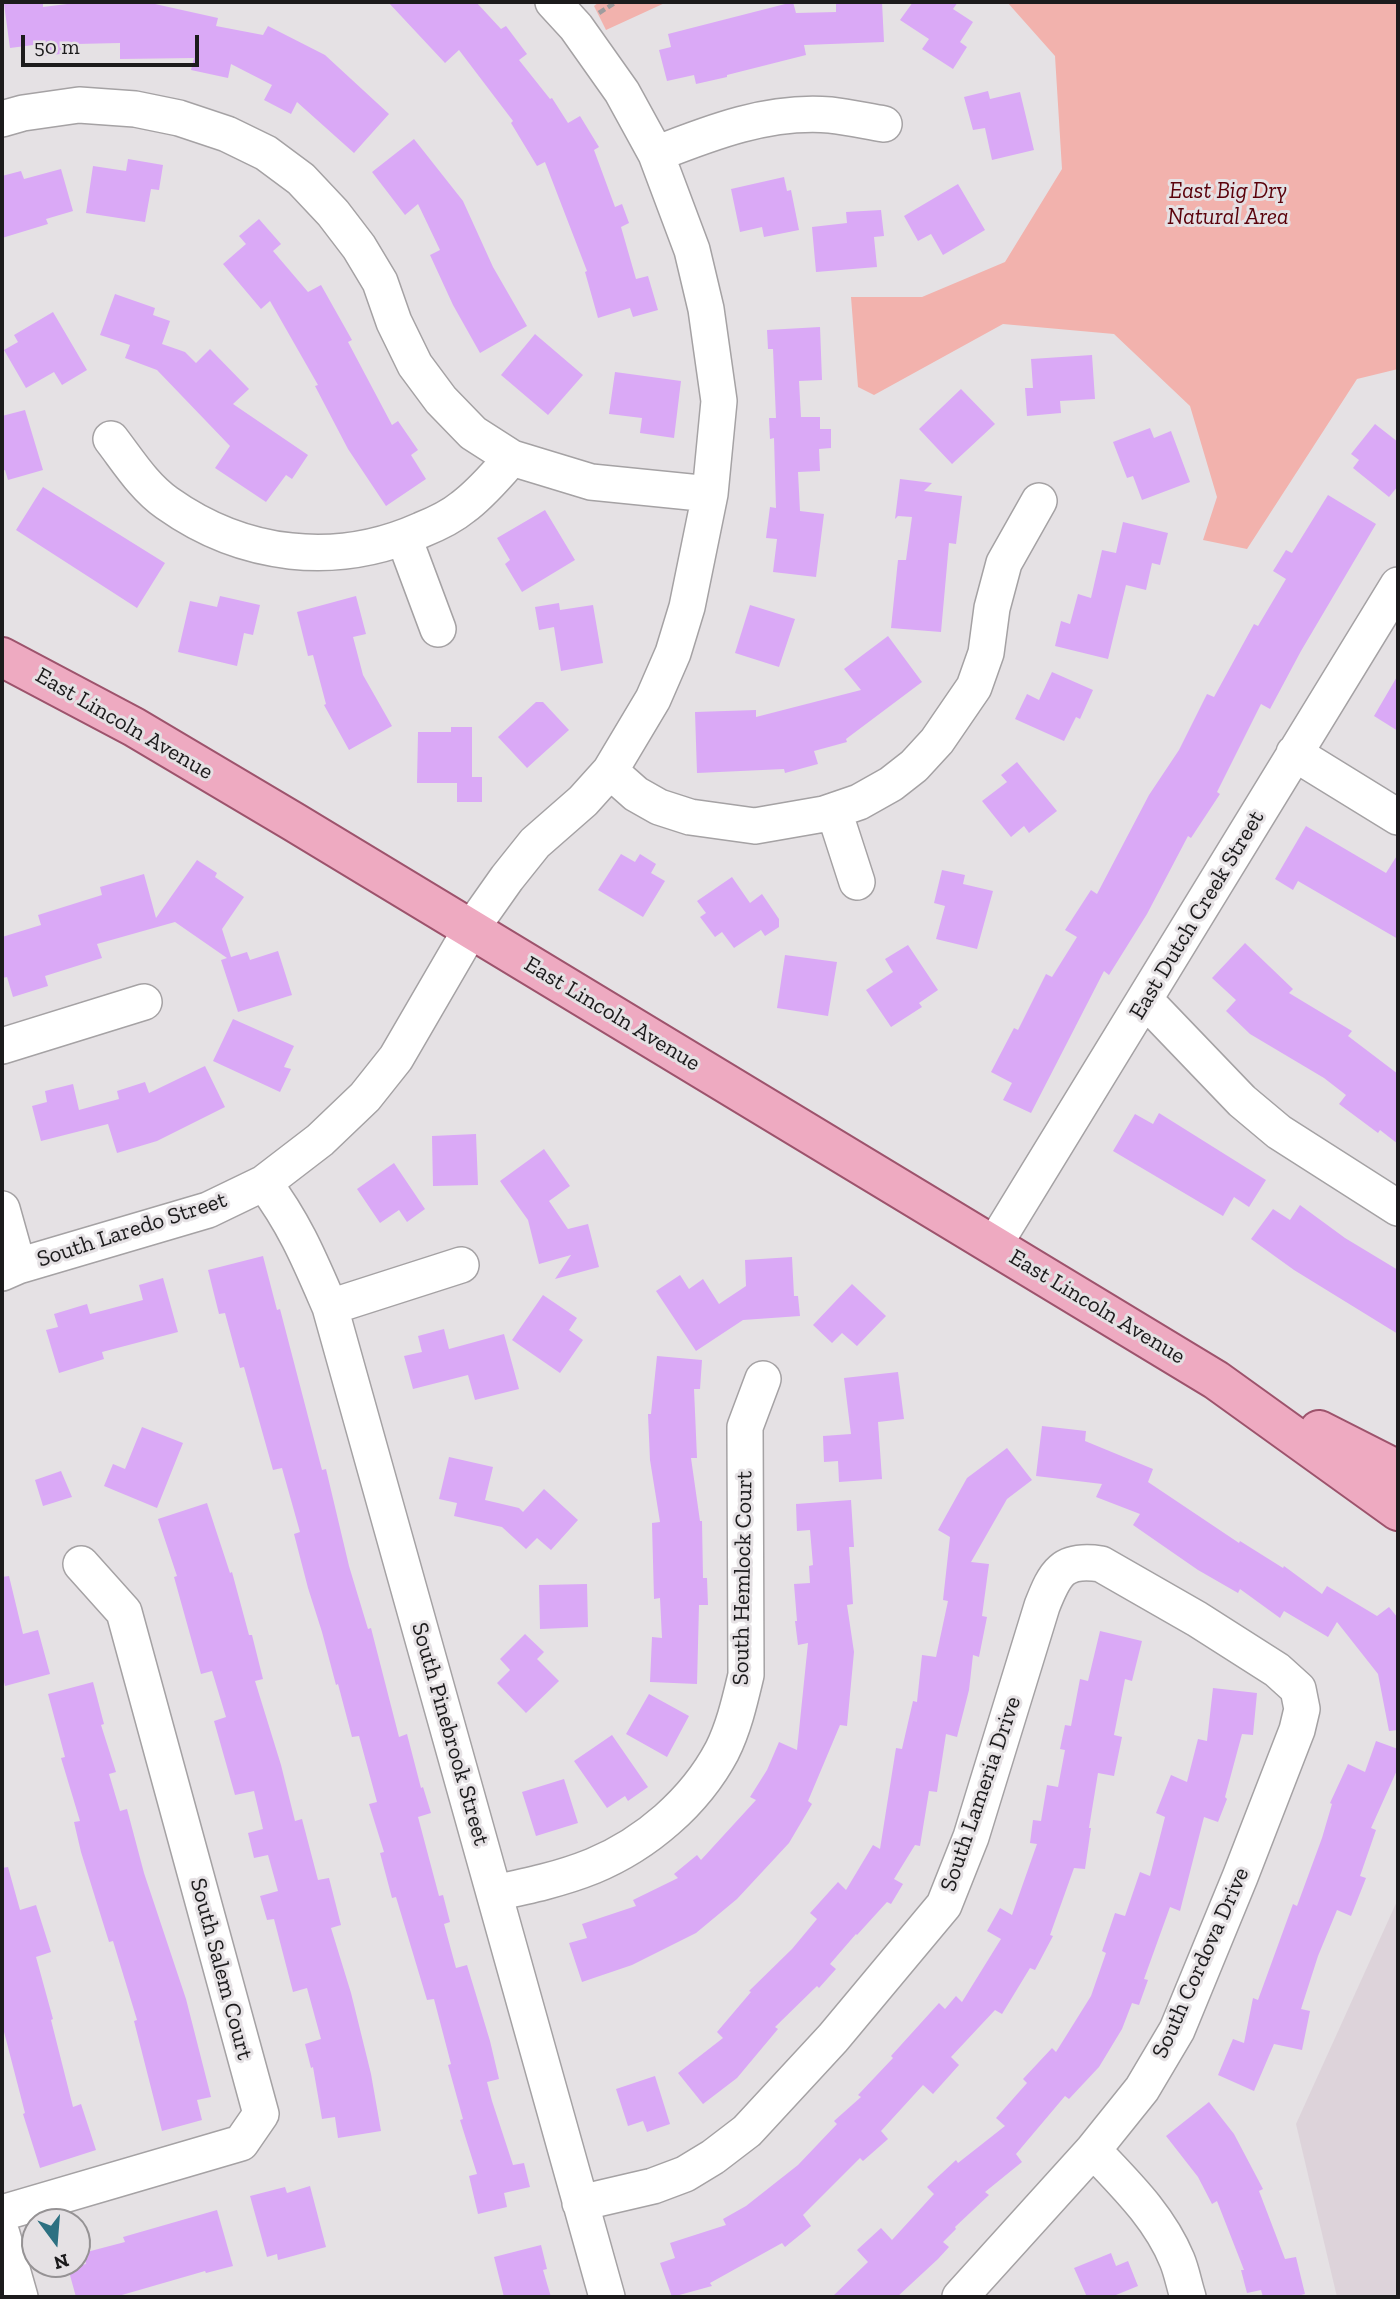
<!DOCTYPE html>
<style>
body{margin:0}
#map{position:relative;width:1400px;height:2299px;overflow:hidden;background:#e5e1e4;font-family:"Zilla Slab",serif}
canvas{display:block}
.frame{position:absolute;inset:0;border:4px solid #1c1b1c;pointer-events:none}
.north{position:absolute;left:21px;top:2208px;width:70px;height:70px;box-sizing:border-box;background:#e5e1e4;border:2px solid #959294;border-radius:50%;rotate:164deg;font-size:19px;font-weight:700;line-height:28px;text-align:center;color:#1c1b1c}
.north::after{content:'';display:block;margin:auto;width:24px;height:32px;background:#2c7081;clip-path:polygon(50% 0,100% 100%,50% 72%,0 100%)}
.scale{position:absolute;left:21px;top:35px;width:178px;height:32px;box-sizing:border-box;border:4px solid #1c1b1c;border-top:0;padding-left:9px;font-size:21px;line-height:24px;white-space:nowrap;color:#1c1b1c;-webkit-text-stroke:5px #e5e1e4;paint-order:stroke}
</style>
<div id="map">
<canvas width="1400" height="2299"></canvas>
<div class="frame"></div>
<div class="north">N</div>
<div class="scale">50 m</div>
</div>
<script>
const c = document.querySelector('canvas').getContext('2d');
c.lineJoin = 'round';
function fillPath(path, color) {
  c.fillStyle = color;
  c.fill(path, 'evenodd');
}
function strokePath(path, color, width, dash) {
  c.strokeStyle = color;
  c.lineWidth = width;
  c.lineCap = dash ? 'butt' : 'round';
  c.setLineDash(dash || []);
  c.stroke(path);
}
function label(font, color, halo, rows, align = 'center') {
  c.font = font + ' "Zilla Slab",serif';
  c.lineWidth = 6;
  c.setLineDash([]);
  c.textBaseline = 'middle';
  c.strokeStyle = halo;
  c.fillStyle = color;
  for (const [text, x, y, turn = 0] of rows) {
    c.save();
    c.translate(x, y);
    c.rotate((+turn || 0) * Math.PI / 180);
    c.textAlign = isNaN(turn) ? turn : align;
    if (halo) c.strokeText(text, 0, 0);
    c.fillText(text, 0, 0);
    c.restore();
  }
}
fillPath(new Path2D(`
 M1398,1899V2297H1337L1296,2124Z`), '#ddd3da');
fillPath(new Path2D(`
 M599,2H667L606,30L594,6Z
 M1007,2H1398V369L1357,379L1247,549L1203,540L1217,497L1190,406L1114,334L1003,324L874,395L858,387L851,297H922L1005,262L1062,169L1055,56Z`), '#f2b2ad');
fillPath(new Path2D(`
 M22,2H43V7L83,2H155V4L218,18L216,26L263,35L268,26L325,55L389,114L354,153L297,102L291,114L264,100L272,85L231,64L228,78L191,70L194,58L120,59V43L76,44L78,52L43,56L41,44L10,48L4,4Z
 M388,2H476L501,29L506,26L527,54L519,60L550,99L552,98L568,123L580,116L599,147L594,150L615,207L622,204L629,223L621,227L636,279L648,276L658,310L633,317L630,308L598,318L585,272L587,271L545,162L537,166L511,123L513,121L459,50L445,63Z
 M793,2L796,13L836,12V2H882L884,42L804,45L806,55L727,75V77L696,84L694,75L667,81L659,50L671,47L668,34Z
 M913,2H958L953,9L973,22L960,42L967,47L953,69L922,49L929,39L900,20Z
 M988,91L990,99L1020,92L1034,150L992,160L985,128L973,130L964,97Z
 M414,139L463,201L493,267L527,326L480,353L453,305L430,255L440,250L418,204L405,215L372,172Z
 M128,159L163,165L159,190L151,189L145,222L86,213L93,166L126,171Z
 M61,169L73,211L46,219L48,224L2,238V176L21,171L24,179Z
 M784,177L787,191L791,190L799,230L764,237L762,227L740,232L731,189Z
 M958,184L985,230L943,255L931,234L918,241L904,216Z
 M881,210L884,236L874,237L877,267L816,272L812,227L847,223L846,212Z
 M259,219L281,244L273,251L308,292L321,285L352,340L348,342L392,425L398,421L418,450L411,455L426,479L386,506L348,449L315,386L318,385L270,301L261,309L223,264L246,244L239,236Z
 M115,294L155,308L153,315L170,321L162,344L185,352L196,363L210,349L249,389L233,404L308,455L292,479L286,475L266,502L215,468L230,446L157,370L125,358L130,345L100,335Z
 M53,312L87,370L62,385L54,372L26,388L4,350L18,342L14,335Z
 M820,327L822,380L799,381L801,417H820V429H831V448L819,449L820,471L798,472L800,511L824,514L816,577L773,572L777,539L766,538L770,507L776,508L774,438L770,439L769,418H776L773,349H768L767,330Z
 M535,334L583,375L548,415L501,375Z
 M1092,355L1095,399L1060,401L1061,413L1027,416L1025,388H1033L1031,359Z
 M615,372L681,381L674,438L640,433L642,418L609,414Z
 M961,389L995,424L952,464L919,429Z
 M25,410L43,470L8,480L5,470L2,471V416Z
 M1375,424L1398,442V486L1389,497L1353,468L1359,460L1351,454Z
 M1150,428L1154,438L1171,431L1190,482L1142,500L1133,476L1127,478L1113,442Z
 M900,479L932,483L924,491L962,496L956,544L949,543L941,632L891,628L898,560H906L912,517L898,516L895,519Z
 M43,487L165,563L137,608L16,530Z
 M1328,495L1376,524L1301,651L1270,709L1261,704L1217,792L1220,794L1191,838L1188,836L1147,914L1109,975L1104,971L1031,1113L1003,1100L1012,1083L991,1072L1014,1028L1018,1030L1046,974L1052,977L1077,937L1065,930L1091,890L1097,894L1149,795L1179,750L1207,694L1214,697L1254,624L1258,626L1286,579L1273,571L1286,550L1292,553Z
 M545,510L575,560L522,592L505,564L510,560L497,538Z
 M1123,522L1168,533L1160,565L1152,563L1146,590L1126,585L1108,659L1055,646L1061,621L1070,624L1078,594L1091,598L1102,550L1116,553Z
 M220,596L260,605L253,635L244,633L237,666L178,652L190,601L217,607Z
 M356,596L366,634L353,637L363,675L392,726L349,750L324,705L326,704L313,655L308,656L297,612Z
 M559,603L560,610L593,605L603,663L561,671L554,627L539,630L535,607Z
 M750,605L795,619L779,667L735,653Z
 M888,636L922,682L846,739L847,742L814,751L818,764L785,773L784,769L697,773L695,712L756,710V717L861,690L844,669Z
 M1052,672L1093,690L1080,719L1076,717L1064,741L1015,719L1027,694L1039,700Z
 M1398,675V731L1374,716Z
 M536,702H543L569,730L527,768L498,737Z
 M451,727H472V777H482V802H457V783H417L418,732H451Z
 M1017,762L1057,811L1029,833L1024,826L1011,837L982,801L1007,782L1001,775Z
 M1306,826L1386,873L1398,854V939L1298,881L1293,890L1275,879Z
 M621,854L635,862L640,854L656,864L651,873L665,881L643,917L598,890Z
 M197,860L217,873L215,877L244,897L222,929L231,957L247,952L250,960L278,951L292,995L238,1012L221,960L227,958L175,922L97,944L102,958L45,976L48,986L13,997L7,977L2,978V937L41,925L38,915L102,895L100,887L144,874L156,918Z
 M942,870L965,875L963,884L993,891L977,949L936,939L945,906L934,903Z
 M732,877L750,903L762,894L779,919V927L765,936L761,930L734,948L722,932L715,937L700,917L706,913L697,901Z
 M1245,943L1293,989L1289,993L1352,1031L1348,1036L1398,1074V1144L1380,1130L1378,1133L1339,1104L1346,1095L1324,1078L1250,1034L1226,1011L1236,1000L1212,978Z
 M908,945L938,990L919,1003L922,1007L891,1027L866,990L893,972L885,959Z
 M785,955L837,962L828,1016L777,1008Z
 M233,1019L294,1046L284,1067L291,1069L280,1092L213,1061Z
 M205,1066L225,1107L157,1141L117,1153L108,1124L41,1141L32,1106L47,1102L45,1091L73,1084L79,1110L119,1099L117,1091L145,1082L149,1093Z
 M1159,1113L1266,1180L1249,1207L1234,1197L1223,1216L1113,1151L1135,1114L1153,1124Z
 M476,1134L478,1185L433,1186L432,1136Z
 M544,1149L570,1186L549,1201L568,1229L588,1224L599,1267L555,1279L571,1255L539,1264L528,1220L500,1181Z
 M394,1163L425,1209L407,1222L399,1210L380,1223L357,1189Z
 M1300,1205L1345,1238L1398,1270V1334L1294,1270L1251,1239L1273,1209L1290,1220Z
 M263,1256L277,1310L280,1309L322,1470L326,1469L349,1566L368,1629L371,1628L399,1737L407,1734L421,1788L423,1787L431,1813L418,1817L439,1896L443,1895L450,1922L444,1924L456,1968L467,1965L490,2041L499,2079L487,2082L492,2101L513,2165L524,2163L530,2187L504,2193L507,2207L478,2214L469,2176L477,2174L460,2120L463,2119L448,2065L451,2064L434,1999L427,2000L396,1897L392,1898L380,1853L384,1852L369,1804L377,1802L359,1736L352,1737L338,1684L336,1685L322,1632L308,1588L294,1534L300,1532L282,1468L273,1470L244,1367L240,1368L225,1313L219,1314L208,1270Z
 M792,1257L794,1296H798L800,1316L743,1320L696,1351L656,1291L680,1275L689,1289L703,1279L719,1304L746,1286L745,1260Z
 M163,1278L178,1332L102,1352L104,1359L59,1373L46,1330L58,1327L54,1314L87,1304L90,1314L143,1300L139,1285Z
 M852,1284L886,1316L857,1346L842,1333L832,1343L813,1325Z
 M543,1295L577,1318L569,1330L583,1340L560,1373L512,1340Z
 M444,1329L449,1349L504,1334L519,1389L475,1400L468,1375L413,1389L404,1356L422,1352L418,1336Z
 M657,1356L702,1360L700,1389H694L697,1458H691L700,1521H702L703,1578H707L708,1605H699L697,1684L650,1682L652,1637L662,1638L660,1598L654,1599L652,1523L660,1522L650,1460L648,1414H651Z
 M898,1372L904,1419L878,1422L882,1479L839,1482L838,1461L824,1462L823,1436L851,1434L844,1378Z
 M1042,1426L1086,1431L1085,1441L1153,1469L1148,1482L1239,1543L1240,1541L1283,1568L1284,1566L1322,1594L1327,1586L1377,1616L1389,1607L1398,1618V1730L1389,1731L1378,1674L1337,1622L1328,1637L1284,1611L1280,1618L1240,1589L1238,1593L1198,1570L1133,1525L1140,1514L1096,1497L1102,1484L1036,1476Z
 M142,1427L183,1443L157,1508L104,1486L113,1464L125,1469Z
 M1007,1448L1032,1480L1007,1499L971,1562L989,1564L982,1616L987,1617L979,1657L973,1655L969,1690L957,1737L946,1734L937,1792L929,1791L920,1846L915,1845L894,1879L903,1884L891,1904L887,1902L857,1935L856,1934L830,1964L836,1969L819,1988L817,1986L775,2027L778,2029L737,2078L703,2104L678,2073L723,2038L717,2032L751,1992L749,1991L792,1949L817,1919L810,1913L838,1882L846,1890L873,1845L880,1849L896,1748L902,1749L913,1701L917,1702L922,1655L936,1657L948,1601L943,1600L950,1537L938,1530L967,1478Z
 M449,1457L493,1467L485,1500L519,1508L523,1512L544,1489L578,1520L551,1550L537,1538L526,1549L502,1527L454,1516L457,1503L439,1499Z
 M61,1471L72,1497L43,1506L35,1480Z
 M851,1500L854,1547H849L853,1604L847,1605L854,1652L847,1726L840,1725L808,1801L812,1804L789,1843L737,1899L696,1933L632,1965L582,1982L569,1943L587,1938L582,1924L636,1906L633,1900L678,1878L674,1874L697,1855L701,1860L756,1800L750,1797L767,1770L779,1742L797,1750L808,1643L798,1645L795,1621H797L794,1584L810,1583L809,1566L813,1565L810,1530L797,1531L796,1504Z
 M207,1503L230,1573L232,1572L249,1635H252L263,1679L255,1681L281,1765L295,1821L302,1819L318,1880L329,1878L341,1925L331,1928L351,1993L371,2074L381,2131L338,2138L335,2117L322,2119L313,2067L311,2068L305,2044L321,2039L307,1988L293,1992L274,1919L267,1920L260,1896L278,1891L268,1855L254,1858L248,1833L263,1829L254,1791L235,1795L214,1721L226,1717L212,1671L201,1674L174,1577L177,1576L158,1519Z
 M9,1576L23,1634L38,1630L50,1674L5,1686L2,1674V1577Z
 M587,1584L588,1627L540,1629L539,1585Z
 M1100,1631L1142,1641L1132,1681L1125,1679L1114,1735L1122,1737L1114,1776L1098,1773L1089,1828H1091L1085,1869L1074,1868L1050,1935L1053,1936L1035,1970L1030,1968L1002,2014L995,2010L951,2057L959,2065L933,2094L923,2085L881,2131L888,2139L863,2161L860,2158L803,2215L811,2226L785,2247L782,2243L710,2283L712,2286L672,2297L660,2263L675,2258L670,2243L726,2225L723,2219L746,2206L798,2165L837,2124L834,2121L861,2097L858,2095L893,2058L891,2056L939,2003L945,2009L956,1996L962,2002L1001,1939L987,1931L1000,1908L1012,1915L1037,1844L1030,1843L1033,1820L1041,1821L1047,1785L1058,1787L1065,1750L1060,1749L1065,1725L1071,1726L1080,1679L1088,1681Z
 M525,1634L544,1652L537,1659L559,1681L526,1713L497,1683L510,1670L500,1659Z
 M93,1682L104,1724L101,1725L116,1772L109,1774L120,1811L127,1809L144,1873L186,1999L211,2097L197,2100L202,2120L162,2131L134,2021L137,2020L113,1941L109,1942L81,1852L74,1822L80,1821L61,1758L65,1757L48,1694Z
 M1213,1688L1257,1693L1253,1735L1242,1734L1225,1797L1227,1799L1218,1822L1204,1817L1180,1911L1170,1907L1144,1979L1148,1980L1139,2005L1132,2003L1122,2029L1099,2067L1069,2099L1065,2096L1016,2154L1022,2162L985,2192L989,2195L955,2227L956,2229L943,2242L949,2247L938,2259L897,2297H832L868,2262L857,2250L881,2228L892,2240L934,2194L927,2187L956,2160L958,2163L1005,2126L996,2118L1027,2083L1023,2079L1052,2048L1056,2052L1091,1996L1106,1953L1102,1951L1115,1913L1125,1916L1140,1872L1150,1876L1165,1817L1156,1813L1171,1775L1187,1782L1198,1739L1207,1741Z
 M649,1694L689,1716L667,1757L626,1734Z
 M612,1735L648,1787L628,1801L625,1796L607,1808L574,1761Z
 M1376,1741L1398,1749V1768L1371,1828L1376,1830L1360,1876L1366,1878L1351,1916L1337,1910L1318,1956L1301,2009L1310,2011L1302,2050L1274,2044L1254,2091L1218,2075L1233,2039L1244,2043L1253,1998L1258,2000L1293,1904L1297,1906L1322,1838L1332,1804L1330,1803L1348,1764L1365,1772Z
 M564,1779L578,1823L536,1836L522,1792Z
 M8,1867L20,1910L36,1905L51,1952L36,1957L53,2019L51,2020L73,2107L81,2104L96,2150L40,2168L23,2114L25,2113L2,2024V1868Z
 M655,2076L670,2124L647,2132L643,2121L628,2126L616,2089Z
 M1209,2102L1234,2134L1263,2189L1259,2191L1285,2259L1296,2257L1305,2294L1293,2297H1263L1261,2290L1247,2293L1241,2270H1244L1217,2201L1212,2204L1198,2177L1166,2136Z
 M310,2186L326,2247L278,2260L277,2254L267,2257L250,2196L285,2187L287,2193Z
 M217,2210L233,2266L206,2273L205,2271L115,2297H76L68,2268L86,2264L83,2253L125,2242L123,2237Z
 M541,2245L547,2269L543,2270L551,2297H504L494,2257Z
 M1111,2253L1116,2266L1128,2261L1138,2286L1111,2297H1087L1074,2268Z`), '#daa9f6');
const minor = new Path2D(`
 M2,119L23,113L79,105L135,109L179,118L227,134L266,153L301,179L333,213L359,247L380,282L394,322L415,365L441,400L473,433L512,458L591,482L710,494
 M656,154C712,132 769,110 830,115C848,117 866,121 884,124
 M111,439C128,461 144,487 167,503C243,557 336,568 421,530C436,524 451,517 463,507C482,493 497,474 512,458
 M404,538L438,629
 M1294,753L1398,817
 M610,771L636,794L659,807L690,817L755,826L824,814L859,802L891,784L914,766L937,741L974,687L986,653L992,608L1004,563L1039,501
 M834,811L857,882
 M1146,1001L1242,1101L1279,1132L1398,1208
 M2,1046L144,1002
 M264,1183C295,1224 310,1261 330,1307L607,2297
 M2,1209L18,1266
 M994,1245C1130,1026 1262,804 1398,585
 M2,1273L18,1266L208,1210L264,1183L320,1140L365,1097L396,1058L471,929L507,878L535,843L583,801L610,771L653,699L673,653L687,607L710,494L719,401L706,309L692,250L656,154L622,92L576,27L553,2
 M330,1307L461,1265
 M495,1893C528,1886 561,1879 593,1866C646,1844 695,1802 722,1751C734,1727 740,1700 746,1675L745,1427L763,1379
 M1093,2150C1124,2183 1159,2216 1177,2260C1182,2272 1184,2285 1188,2297
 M580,2203L653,2186L685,2174L713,2157L747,2131L833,2038L944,1905L971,1837L1042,1606C1055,1573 1062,1558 1101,1564L1197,1619L1277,1670L1298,1689L1302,1709L1297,1730L1240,1877L1177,2030L1142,2089L1093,2150L960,2297
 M2,2213L241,2143L261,2114L124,1612L81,1564
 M2,2234L20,2297`);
const major = new Path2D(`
 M2,657L134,727L294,822L1216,1380L1398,1511
 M1319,1430L1398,1470`);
strokePath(minor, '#a5a2a4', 38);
strokePath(major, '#9d536c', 42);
strokePath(new Path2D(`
 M599,13L616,2`), '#9f9c9e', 4.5, [7, 3.5]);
strokePath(minor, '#fff', 35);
strokePath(major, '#eeaac1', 38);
label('italic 23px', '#5a010a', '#e5e1e4', [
 ["East Big Dry",1228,191],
 ["Natural Area",1228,217]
]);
label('23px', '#1c1b1c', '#e5e1e4', [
 ["East Lincoln Avenue",124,724,30],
 ["East Dutch Creek Street",1197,915,-59],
 ["East Lincoln Avenue",612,1014,31],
 ["South Laredo Street",132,1230,-18],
 ["East Lincoln Avenue",1097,1307,31],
 ["South Hemlock Court",743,1578,-89],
 ["South Pinebrook Street",450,1734,74],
 ["South Lameria Drive",981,1794,-71],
 ["South Cordova Drive",1201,1963,-66],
 ["South Salem Court",221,1969,75]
]);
</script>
